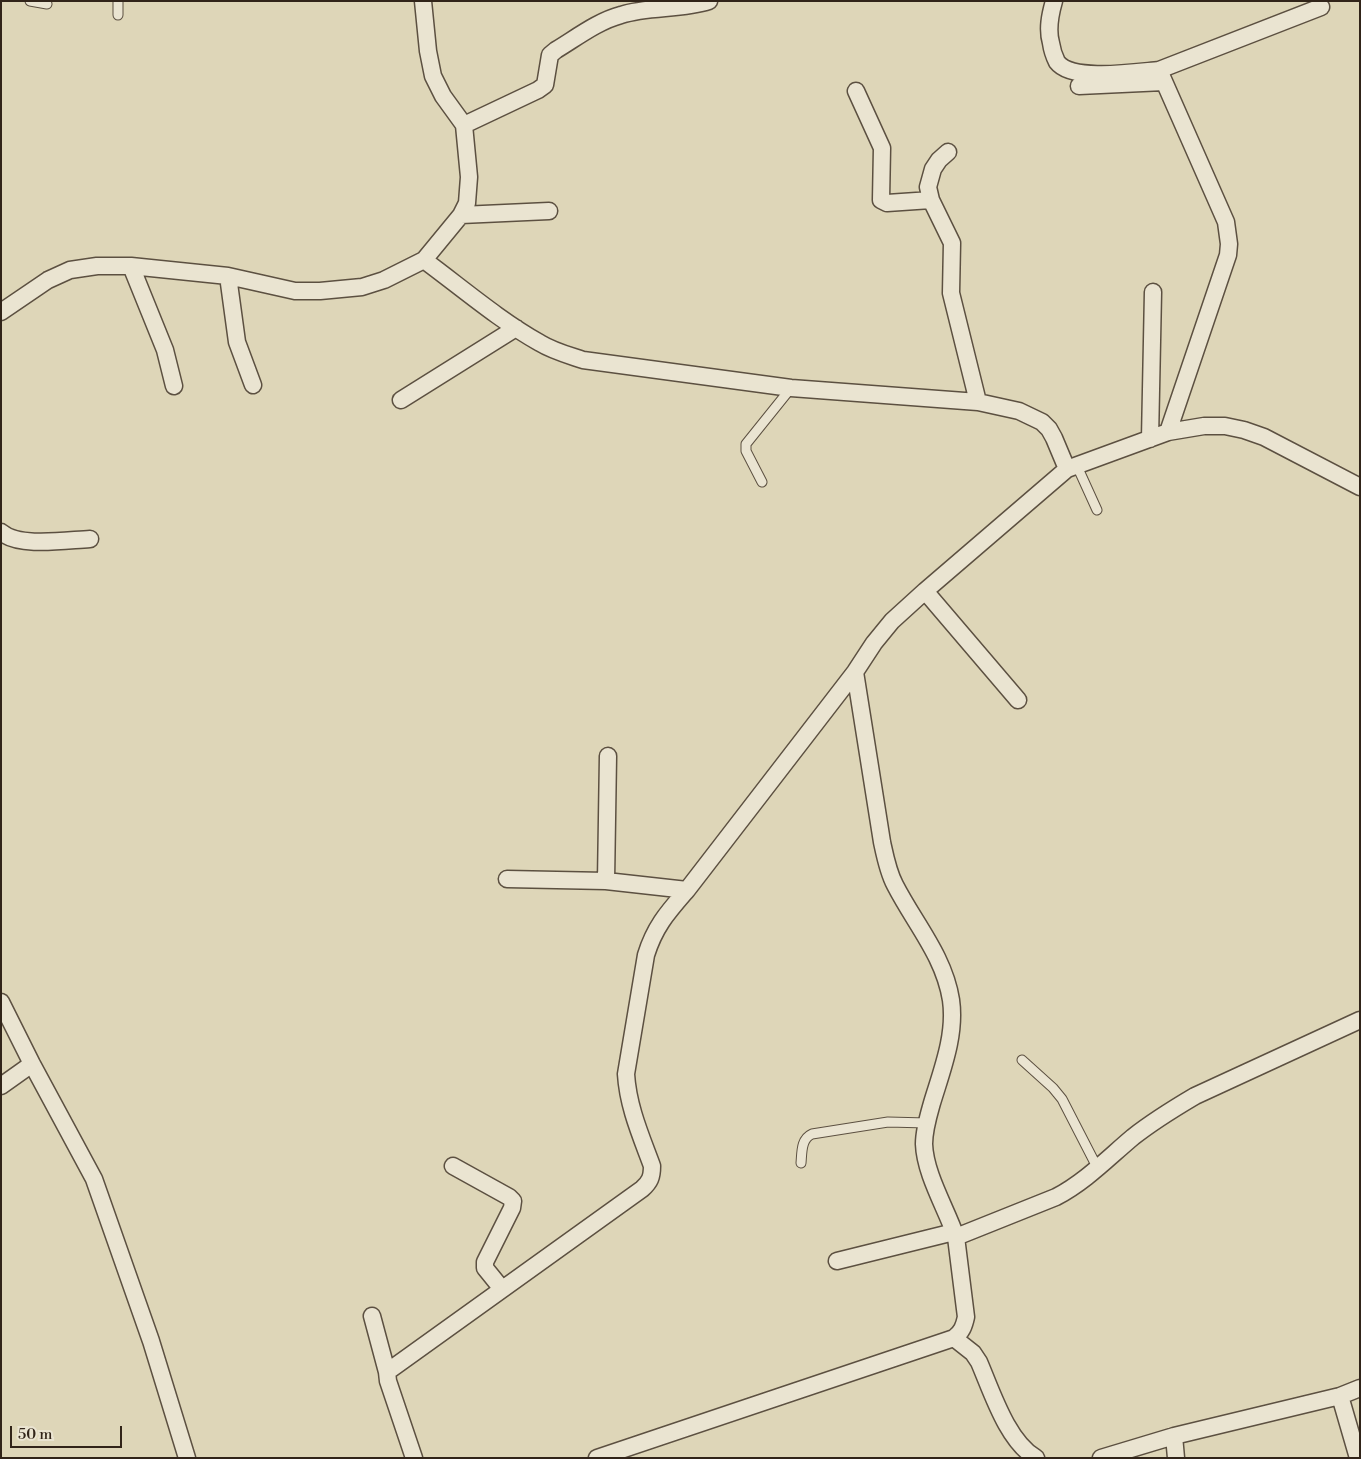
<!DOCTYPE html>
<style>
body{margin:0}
#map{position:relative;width:1361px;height:1459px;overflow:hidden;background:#ded6b8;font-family:"Libre Bodoni",serif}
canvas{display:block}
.frame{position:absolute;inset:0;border:2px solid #312419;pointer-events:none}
.scale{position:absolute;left:10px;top:1426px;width:112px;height:22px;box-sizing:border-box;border:2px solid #312419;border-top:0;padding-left:6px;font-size:15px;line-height:18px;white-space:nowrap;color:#312419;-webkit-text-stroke:4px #eae4d1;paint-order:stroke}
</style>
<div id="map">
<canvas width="1361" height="1459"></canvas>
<div class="frame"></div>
<div class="scale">50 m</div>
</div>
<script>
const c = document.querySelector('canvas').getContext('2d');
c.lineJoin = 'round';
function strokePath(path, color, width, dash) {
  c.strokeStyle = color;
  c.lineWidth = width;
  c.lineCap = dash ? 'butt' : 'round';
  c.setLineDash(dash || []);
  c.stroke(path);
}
const lane = new Path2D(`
 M30,1L47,4
 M118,15V1
 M1077,466L1097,510
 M762,482L746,451V444L791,388
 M1022,1060L1053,1088L1062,1099L1097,1167
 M801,1163C802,1152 801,1139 812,1134L888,1122L927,1123`);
const street = new Path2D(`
 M1054,1C1050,15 1047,29 1051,43C1052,50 1054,56 1057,62C1072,82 1136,72 1159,70
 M1079,86L1164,82
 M856,91L882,148L881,200L887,203L931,200
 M464,125L538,90L545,85L550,55L556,50C576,38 598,21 621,15C648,6 682,10 709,1
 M948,152L939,160L933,169L928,187L931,200L952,243L951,293L978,402
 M461,215L549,211
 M424,260C462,288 499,320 540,343C553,351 568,355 583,360L791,388L978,402L1019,411L1042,422L1049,429L1054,438L1067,469
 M131,266L165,350L174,386
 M228,276L237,342L253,385
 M1,312L48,280L70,270L97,266H131L228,276L295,291H320L362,287L384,280L424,260L461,215L467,203L469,177L464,125L443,96L433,76L428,51L423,1
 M401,400L516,328
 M1168,432L1228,255L1229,244L1226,222L1159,70L1321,7
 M1150,439L1153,292
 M1,532C19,548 67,540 90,539
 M925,591L1018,700
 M855,672L882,842C885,856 888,872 895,885C915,924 944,956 951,1000C956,1035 942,1070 932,1103C928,1117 924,1130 924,1144C925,1174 946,1208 956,1237
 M507,879L606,881L687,890
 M606,881L608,756
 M1,1002L32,1064L94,1179L151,1341L187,1458
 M1,1086L32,1064
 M453,1166L509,1197L513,1201L512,1208L485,1262V1268L502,1289
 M837,1261L954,1232
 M372,1316L387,1372
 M954,1338C962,1332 964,1326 966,1317L956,1237L1056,1197C1085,1182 1108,1158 1133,1137C1152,1122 1173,1109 1195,1096L1360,1020
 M1340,1396L1358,1458
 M1174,1436L1176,1458
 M414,1458L388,1381L387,1372L642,1189C650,1182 652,1177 652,1166C641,1136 628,1107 626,1074L646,955C655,926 668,912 687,890L855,672L874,643L892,621L925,591L1067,469L1168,432L1204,426H1225L1244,430L1264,437L1360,487
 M597,1458L954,1338L973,1353L979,1362C992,1392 1007,1441 1036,1458
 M1101,1458L1174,1436L1340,1396L1360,1388`);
strokePath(lane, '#5c5041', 11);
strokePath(street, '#5c5041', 19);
strokePath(lane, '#eae4d1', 9);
strokePath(street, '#eae4d1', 16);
</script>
